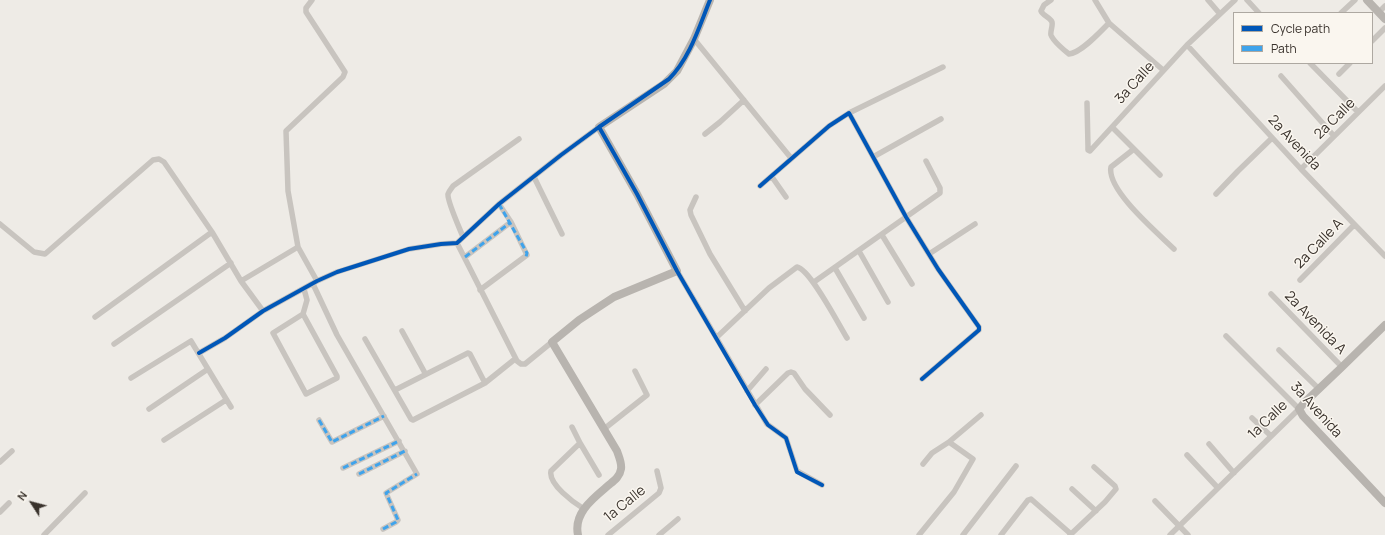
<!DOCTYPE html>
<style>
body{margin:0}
#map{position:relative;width:1385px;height:535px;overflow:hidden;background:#eeebe6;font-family:Manrope,sans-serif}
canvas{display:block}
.legend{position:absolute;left:1233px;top:12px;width:140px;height:52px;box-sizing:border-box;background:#faf6ef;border:1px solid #ada8a1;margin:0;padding:5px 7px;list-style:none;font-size:12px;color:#39322c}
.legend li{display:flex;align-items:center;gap:8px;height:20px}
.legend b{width:20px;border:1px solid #ada8a1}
.north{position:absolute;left:12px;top:483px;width:40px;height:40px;-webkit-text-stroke:3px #faf6ef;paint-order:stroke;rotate:306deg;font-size:11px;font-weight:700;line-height:16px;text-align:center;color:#39322c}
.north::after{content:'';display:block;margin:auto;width:14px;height:18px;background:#39322c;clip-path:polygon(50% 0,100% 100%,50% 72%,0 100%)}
</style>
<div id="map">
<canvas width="1385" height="535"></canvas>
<ul class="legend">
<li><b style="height:5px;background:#0057b8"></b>Cycle path</li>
<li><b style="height:5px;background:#3fa3eb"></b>Path</li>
</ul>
<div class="north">N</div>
</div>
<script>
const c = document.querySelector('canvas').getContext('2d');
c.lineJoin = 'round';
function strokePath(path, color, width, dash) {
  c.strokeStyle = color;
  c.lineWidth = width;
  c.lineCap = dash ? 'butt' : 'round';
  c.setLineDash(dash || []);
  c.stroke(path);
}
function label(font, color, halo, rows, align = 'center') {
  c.font = font + ' Manrope,sans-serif';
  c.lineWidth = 3;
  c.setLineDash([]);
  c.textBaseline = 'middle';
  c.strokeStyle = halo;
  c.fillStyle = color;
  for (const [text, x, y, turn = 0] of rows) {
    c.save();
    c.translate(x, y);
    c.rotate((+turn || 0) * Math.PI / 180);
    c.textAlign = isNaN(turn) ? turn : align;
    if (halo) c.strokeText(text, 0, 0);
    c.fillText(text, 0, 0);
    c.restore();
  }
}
strokePath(new Path2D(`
 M312,0L306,8V12L345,72L343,77L286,131L288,191L298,247L317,281
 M1051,0L1044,5L1041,11C1043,16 1050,17 1052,22C1053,27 1050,31 1051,35C1053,41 1065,51 1069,54C1081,53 1100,32 1109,23
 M1095,0L1109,23L1163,70
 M1208,0L1220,14
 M1247,0L1259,13
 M1379,12L1385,6
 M1341,13L1355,0
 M694,39L791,158
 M1372,41L1385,28
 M1187,45L1301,169L1385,256
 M1310,63L1358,112
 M1339,74L1350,63
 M1281,76L1334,136
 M1087,103L1088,147V150L1090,151L1187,45L1235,0
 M849,113L943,67
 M1112,127L1160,175
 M705,134L720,122L744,100
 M1134,149L1111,167C1106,190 1159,234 1174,249
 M873,157L941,119
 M1301,169L1385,86
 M534,177L562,234
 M772,177L786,197
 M760,186L829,126L849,113L906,217L938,269L979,327V330L922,379
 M1216,194L1238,171L1272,138
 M696,197L690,210L691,215L710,254L745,311
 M0,224L34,252L45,254L153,160L159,159L164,162L212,232L241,281L263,311
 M882,235L912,284
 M463,237C460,229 447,201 448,194C449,191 452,188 453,186L519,139
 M457,243L517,361L521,364H525L552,342
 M859,251L888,302
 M929,254L975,224
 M465,257L511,222
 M835,268L864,318
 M677,271L767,424L786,438L797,471L822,485
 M1300,280L1354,225
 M241,281L298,247
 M814,282L940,193V188L926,161
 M313,284L337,335L417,474L386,493L398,520L396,522L383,529
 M480,290L527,255L511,222L499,204
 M1271,294L1342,367
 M303,314L273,333L306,394L337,378V376L303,314L307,300L304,289
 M95,317L212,232
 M402,331L425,373
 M717,337L769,288L797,267C810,269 839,325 847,338
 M365,339L411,419L413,420L485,383L515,359
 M114,344L231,263
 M1279,350L1319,389
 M199,353L225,338L263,311L317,281L337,272L409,249L441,244L457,243L499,204L561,155L599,127
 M131,378L191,341L231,407
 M395,390L468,353L470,354L485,383
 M747,391L766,369
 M755,405L788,373L791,372L794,373L805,389L830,415
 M149,409L208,369
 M1252,418L1271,436
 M319,420L332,442L384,416
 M572,427L580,443
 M604,429L647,395L635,371
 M164,440L226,400
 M1209,444L1234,473
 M1187,455L1218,488
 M0,462L12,451
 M923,464L932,453L949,442
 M343,468L399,441
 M359,474L405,451
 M1072,489L1096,511
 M1155,501L1188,535
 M584,509C574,503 548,484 551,471L580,443L599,475
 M0,512L9,503
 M44,535L85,493
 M608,535L659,493L661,488L657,471
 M659,535L678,519
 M919,535L954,492L973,459L949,442L981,415
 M963,535L1016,466
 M1001,535L1028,500L1031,499L1071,534
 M1070,535L1105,502L1116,489L1115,486L1094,467
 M1170,535L1299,409L1226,336`), '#c8c4bf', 5.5);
strokePath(new Path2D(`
 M1367,0L1385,19
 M1385,325L1342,367L1304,403L1299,409L1303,416L1385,503
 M578,535C573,512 595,497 610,484C615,480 620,476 621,469C622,463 619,457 617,451L552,342L579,320L614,297L677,271L637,194L599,127L664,84L677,71L694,39L710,0`), '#b8b4af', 8);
strokePath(new Path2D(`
 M499,204L527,253L526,257
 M465,257L511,222
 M319,420L332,442L384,416
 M343,468L399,441
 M359,474L405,451
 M383,529L396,522L398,520L386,493L417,474`), '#3fa3eb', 3, [6, 3]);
strokePath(new Path2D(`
 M599,127L637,194L677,271L755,405L768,425L786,438L797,472L822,485
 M760,186L829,126L849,113L906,217L938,269L979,327V330L922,379
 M199,353L225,338L263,311L317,281L337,272L409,249L441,244L457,243L499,204L561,155L599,127L669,79C690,58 699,27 710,0`), '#0057b8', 4);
label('14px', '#39322c', '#faf6ef', [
 ["3a Calle",1135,83,-48],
 ["2a Calle",1335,119,-45],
 ["2a Avenida",1294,143,47],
 ["2a Calle A",1319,244,-46],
 ["2a Avenida A",1315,323,46],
 ["3a Avenida",1316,410,48],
 ["1a Calle",1268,420,-44],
 ["1a Calle",625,504,-39]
]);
</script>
